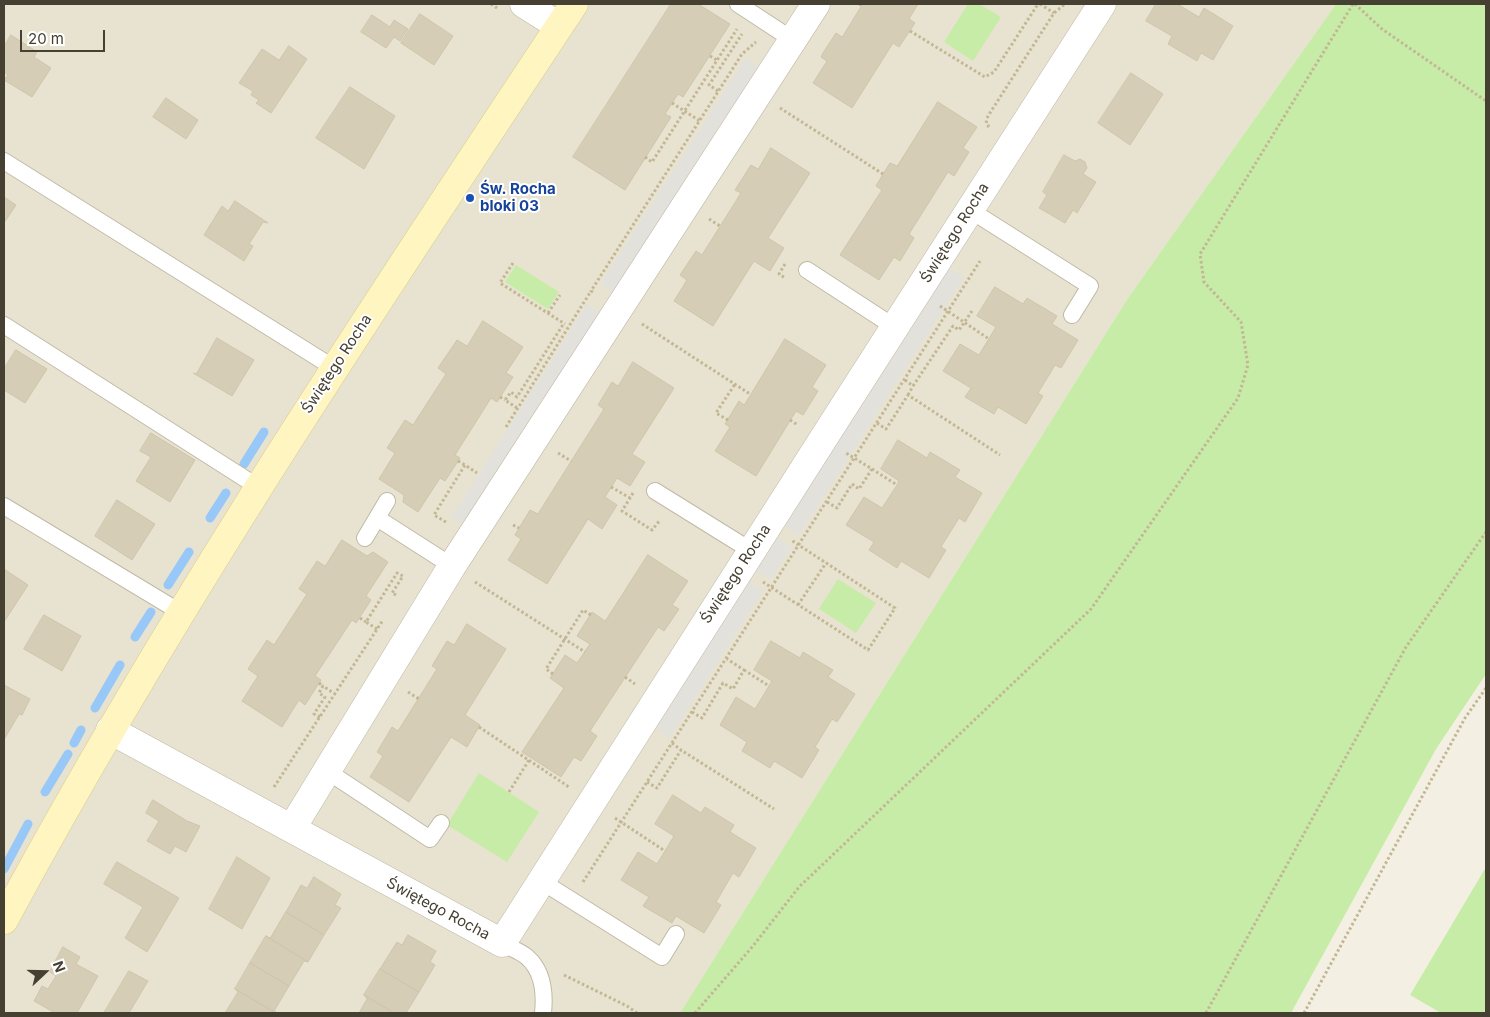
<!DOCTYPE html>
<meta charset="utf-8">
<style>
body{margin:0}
#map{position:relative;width:1490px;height:1017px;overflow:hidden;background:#f3f0e3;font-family:Inter,sans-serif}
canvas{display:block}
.frame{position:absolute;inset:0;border:5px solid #464033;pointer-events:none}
.north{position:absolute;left:20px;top:947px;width:50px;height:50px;-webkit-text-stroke:4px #fff;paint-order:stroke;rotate:69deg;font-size:14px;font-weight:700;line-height:20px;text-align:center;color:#464033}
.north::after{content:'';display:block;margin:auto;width:18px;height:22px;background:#464033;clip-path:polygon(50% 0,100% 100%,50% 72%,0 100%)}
.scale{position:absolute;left:20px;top:30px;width:85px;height:22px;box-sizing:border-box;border:2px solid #464033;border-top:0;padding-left:6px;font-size:15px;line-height:18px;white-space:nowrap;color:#464033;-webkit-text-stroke:4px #fff;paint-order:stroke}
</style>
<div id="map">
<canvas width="1490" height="1017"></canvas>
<div class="frame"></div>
<div class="north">N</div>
<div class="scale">20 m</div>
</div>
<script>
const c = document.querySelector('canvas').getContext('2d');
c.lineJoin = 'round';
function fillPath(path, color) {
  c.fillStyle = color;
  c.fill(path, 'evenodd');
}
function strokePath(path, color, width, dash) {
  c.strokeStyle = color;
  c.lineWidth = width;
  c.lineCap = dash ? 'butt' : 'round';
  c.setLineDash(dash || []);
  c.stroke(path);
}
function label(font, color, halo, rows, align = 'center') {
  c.font = font + ' Inter,sans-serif';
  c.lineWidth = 4;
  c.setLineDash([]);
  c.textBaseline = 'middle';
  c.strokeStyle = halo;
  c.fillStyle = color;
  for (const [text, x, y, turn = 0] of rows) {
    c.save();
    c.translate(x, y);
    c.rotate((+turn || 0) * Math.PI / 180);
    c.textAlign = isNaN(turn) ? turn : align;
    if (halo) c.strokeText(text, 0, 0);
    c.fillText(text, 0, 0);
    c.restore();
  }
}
fillPath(new Path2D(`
 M4,4H1336L1128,298L680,1013H4Z`), '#e8e3d0');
fillPath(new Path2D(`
 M968,4H979L1001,17L973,61L944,42Z
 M1336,4H1486V674L1436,749L1291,1013H680L1128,298Z
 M516,265L559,292L548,309L505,282Z
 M838,579L876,603L856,633L819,609Z
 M479,773L539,812L507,862L447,825Z
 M1486,867V1013H1441L1410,995Z`), '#c7eca7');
fillPath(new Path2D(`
 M746,58L761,69L617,296L601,283Z
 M947,267L964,277L799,535L784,525Z
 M587,304L603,315L468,527L452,517Z
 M776,537L792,548L770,579L755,569Z
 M747,580L763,591L669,739L655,727Z`), '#e3e1dc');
strokePath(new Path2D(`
 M244,464L264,432
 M210,518L226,493
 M168,585L189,552
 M135,637L151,612
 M95,708L120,665
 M74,743L81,730
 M45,792L68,754
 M4,869L28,824`), '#98c8f7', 9);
const building = new Path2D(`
 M671,4H698L730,24L683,97L678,94L665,114L671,117L625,190L573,157Z
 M863,4H918L909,19L915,23L899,47L893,43L852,108L813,83L827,61L821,57L823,53L836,33L842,37Z
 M1156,4H1177L1199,17L1204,8L1233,26L1213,60L1201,53L1197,61L1168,44L1172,36L1146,21Z
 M420,14L453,36L434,65L401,43Z
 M372,15L390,27L394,20L408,29L400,41L394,37L386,48L361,32Z
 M11,35L37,52L34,57L51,68L32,97L4,80L8,75L4,72V47Z
 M289,46L307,59L271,113L256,103L259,100L251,95L253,91L239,83L262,49L279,60Z
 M1131,73L1163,94L1130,145L1098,123Z
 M350,87L395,116L364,169L316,138Z
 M166,98L198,120L186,139L153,117Z
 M938,102L977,127L963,148L969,152L954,176L948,172L909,234L914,238L900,261L894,257L879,280L840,255L882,190L876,186L883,174L890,163L897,166Z
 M771,148L810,173L768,238L784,248L770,271L754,261L713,326L674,301L687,280L680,275L696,251L702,255L741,193L735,190L751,165L758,169Z
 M1064,155L1075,161L1080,159L1085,162L1087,168L1083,174L1096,182L1077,213L1073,210L1065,223L1039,208L1047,195L1043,192Z
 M4,197L16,205L4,223Z
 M235,201L268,223L263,222L249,244L253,246L244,261L204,235L222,206L228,211Z
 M995,287L1023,304L1027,298L1057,316L1052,324L1078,340L1061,368L1055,365L1038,393L1043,396L1026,424L998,407L994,414L965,397L971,388L943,371L960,344L979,355L996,327L977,316Z
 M483,321L523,347L506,373L513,377L497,402L491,398L455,455L460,458L445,481L440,478L418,512L403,502L404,495L379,479L395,453L387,448L405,420L413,425L446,374L438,368L457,340L467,346Z
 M217,338L254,360L232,396L193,373L196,374Z
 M785,339L826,365L812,387L818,391L803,415L796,411L756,476L715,451L730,427L725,424L739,401L744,405Z
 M16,350L47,369L25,403L4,390V369Z
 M633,362L674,388L632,454L645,462L630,486L617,478L605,497L617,505L602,529L588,519L547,584L508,560L521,539L515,535L530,510L538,514L604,409L598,405L612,382L618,386Z
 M151,433L195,460L170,502L136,481L151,457L140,451Z
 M898,440L927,458L930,452L960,470L955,477L982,493L965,522L959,518L941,547L946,550L929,578L901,561L897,568L869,550L874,542L846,525L864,497L882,508L897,485L899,481L881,469Z
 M117,500L155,524L132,560L95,536Z
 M342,540L367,556L373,552L388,562L366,596L371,600L356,623L352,620L315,676L321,680L319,683L305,705L299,700L282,727L242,701L258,676L248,669L267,640L274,645L307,594L299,589L317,561L325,566Z
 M648,555L688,581L672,605L679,609L664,631L658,627L590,731L597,736L581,761L574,757L561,777L522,752L564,688L550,678L565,655L577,663L590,644L577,636L592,612L605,621Z
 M4,569L28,585L4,622Z
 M44,615L81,636L62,671L24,649Z
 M467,624L506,649L465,715L480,725L467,747L451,737L409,802L370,777L383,756L377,752L392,727L398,731L437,669L432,666L447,641L454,645Z
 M771,641L800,658L803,652L833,670L828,677L855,694L837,722L832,719L815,747L819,750L802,778L774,761L770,768L742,751L747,742L720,725L736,697L755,709L772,681L754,670Z
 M4,685L30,699L22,715L19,714L5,738Z
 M673,795L701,813L705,807L734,825L730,832L756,848L739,877L733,873L716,902L721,905L704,933L676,916L672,923L643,906L649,897L621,880L638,852L657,864L674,836L655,824Z
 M153,800L187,821L200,826L186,852L175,846L170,854L147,841L159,821L146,813Z
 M237,857L270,878L242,929L209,909Z
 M117,862L179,898L147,952L125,938L143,907L104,884Z
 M314,877L341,894L335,905L341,908L324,935L286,912L301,885L307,888Z
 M286,912L324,935L308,962L266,936L270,938Z
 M408,935L436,951L430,962L435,965L419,992L380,969L397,942L402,945Z
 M266,936L308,962L304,961L289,986L250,963Z
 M63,947L80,957L76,964L98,976L77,1013H55L34,1001L42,986L48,989L56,976L50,972Z
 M250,963L289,986L274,1011L277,1013L235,989Z
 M380,969L419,992L406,1013H394L364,995Z
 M129,971L148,981L129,1013H104Z
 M235,989L275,1013H225L238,992Z
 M364,995L394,1013H359L367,999Z`);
fillPath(building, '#d6cdb7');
strokePath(building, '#d1c5aa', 1);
const lane = new Path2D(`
 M738,4L793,40
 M4,161L334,368
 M970,210L1090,286L1072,315
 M807,270L896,328
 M4,325L258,487
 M655,491L750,550
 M4,506L180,612
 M377,518L452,566
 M365,538L387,501
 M327,771L430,839L441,823
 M541,881L662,957L676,934
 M502,943C510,948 520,951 527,957C543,971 545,994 543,1013`);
const street = new Path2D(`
 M524,4L559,26
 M110,730L502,943C701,630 901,316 1102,4
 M292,828L452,566L816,4`);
const secondary = new Path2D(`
 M4,920C175,603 376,304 574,4`);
strokePath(lane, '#c0b9a5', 18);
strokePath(street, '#c0b9a5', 29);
strokePath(secondary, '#d8cb8d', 29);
strokePath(new Path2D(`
 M491,4L497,8
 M859,4L862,5
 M1040,4L1054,13
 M1355,4L1382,29L1486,101
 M910,31L985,77L994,72L1038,4
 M710,56L717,60
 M718,91L709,85L742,34
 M672,103L700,121
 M780,108L883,174
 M989,127L986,123L988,116L1054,13L1065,4
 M645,157L652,162L737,29
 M709,219L720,226
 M513,263L500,283L565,324
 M785,264L779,274L785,278
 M593,292L591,291L742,54L756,42
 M940,306L989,339
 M548,313L560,295
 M642,324L750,394
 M905,380L913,386L953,326L959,330L972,311
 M908,395L913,386
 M500,397L505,400
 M517,408L505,400L511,392L517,397L564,323
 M728,420L716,413L735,384
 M790,420L798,425
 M877,423L886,429L908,395L1000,455
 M506,427L591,291
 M558,453L571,461
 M458,461L465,465
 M872,469L897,485
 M611,487L630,498
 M633,493L622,511L652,530L660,520
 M827,502L837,508L852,484L859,489L872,469L846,453
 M446,522L434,515L465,465L477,473
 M513,525L519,528
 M475,582L585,652
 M763,582L868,650L895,608L791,540
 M798,605L826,563
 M360,618L366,622
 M377,629L366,622L397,573L403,576L392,593L398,596
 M744,670L769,686
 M553,674L546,669L583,610L591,615
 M625,677L635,684
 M319,683L323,686
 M408,692L419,699
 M692,712L702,718L723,683L733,689L744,670L727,659
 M320,717L314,714L325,697L319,693L323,686L335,694
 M479,727L569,787
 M672,743L681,750
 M647,782L657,788L681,750L774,809
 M274,787L383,620
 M509,792L529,760
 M615,818L665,851
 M583,882L980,261
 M564,975L627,1006L637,1013
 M695,1013L753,946L799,887L1091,609L1238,398L1248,365L1241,322L1204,282L1200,254L1353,4
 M1206,1013L1406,647L1486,532
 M1304,1013L1465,718L1486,688`), '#c3b694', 3, [2.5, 2.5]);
strokePath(lane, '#fff', 16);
strokePath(street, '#fff', 28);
strokePath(secondary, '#fff5c1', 28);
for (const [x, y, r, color] of [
 [470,198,5,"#1a4fb4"]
]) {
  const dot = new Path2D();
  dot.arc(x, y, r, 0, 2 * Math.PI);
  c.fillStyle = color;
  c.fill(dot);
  strokePath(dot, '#fff', 2);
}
label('bold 15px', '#164399', '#fff', [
 ["Św. Rocha",480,189],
 ["bloki 03",480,206]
], 'left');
label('15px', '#464033', '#fff', [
 ["Świętego Rocha",955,233,-58],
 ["Świętego Rocha",337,364,-57],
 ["Świętego Rocha",736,574,-57],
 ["Świętego Rocha",438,909,28]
]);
</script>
